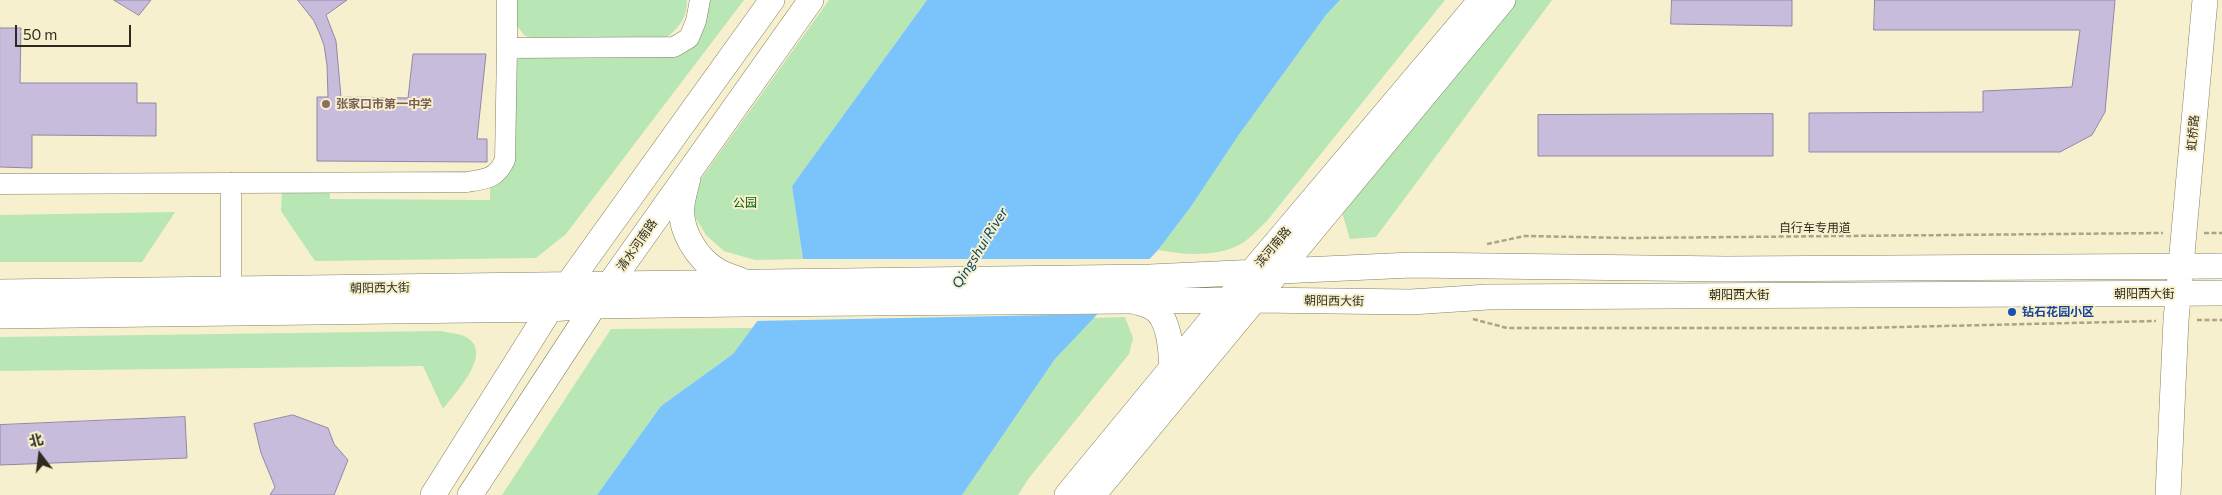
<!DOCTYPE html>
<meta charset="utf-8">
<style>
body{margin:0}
#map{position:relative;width:2222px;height:495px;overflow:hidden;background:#f7f0ce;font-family:Commissioner,"Noto Sans SC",sans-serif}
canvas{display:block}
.north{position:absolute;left:15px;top:430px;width:50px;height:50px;-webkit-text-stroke:4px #f7f0ce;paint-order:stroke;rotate:345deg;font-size:14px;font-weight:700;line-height:20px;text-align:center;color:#2e2b1e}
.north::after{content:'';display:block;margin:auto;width:18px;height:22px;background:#2e2b1e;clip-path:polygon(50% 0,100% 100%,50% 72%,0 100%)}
.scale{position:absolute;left:15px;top:25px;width:116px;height:22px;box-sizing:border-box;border:2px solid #2e2b1e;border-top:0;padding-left:6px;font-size:15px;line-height:18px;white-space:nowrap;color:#2e2b1e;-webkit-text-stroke:4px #f7f0ce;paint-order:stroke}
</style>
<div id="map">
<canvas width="2222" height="495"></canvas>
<div class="north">北</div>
<div class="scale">50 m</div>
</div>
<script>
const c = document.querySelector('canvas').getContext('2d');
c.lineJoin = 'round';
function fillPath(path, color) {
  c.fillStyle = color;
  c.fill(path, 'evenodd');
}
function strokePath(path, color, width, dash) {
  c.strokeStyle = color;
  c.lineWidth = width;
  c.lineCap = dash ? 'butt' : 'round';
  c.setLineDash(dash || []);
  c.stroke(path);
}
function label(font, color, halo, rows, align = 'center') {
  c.font = font + ' Commissioner,"Noto Sans SC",sans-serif';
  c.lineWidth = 4;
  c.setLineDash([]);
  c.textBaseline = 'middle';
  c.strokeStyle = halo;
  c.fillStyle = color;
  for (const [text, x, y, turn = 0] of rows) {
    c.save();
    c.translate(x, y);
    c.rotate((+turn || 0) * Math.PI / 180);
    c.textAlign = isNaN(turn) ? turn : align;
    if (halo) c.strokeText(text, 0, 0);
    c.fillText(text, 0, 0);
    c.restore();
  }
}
fillPath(new Path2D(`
 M514,0H687C687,17 680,27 667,37L534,38L525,36L514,22Z
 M707,0H744L566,234L536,258L315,261L281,211L282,189L330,188V199L490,200V185L515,62L520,58L671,54Z
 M829,0H927L792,186L803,259L755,260L724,251L706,235L693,214V190Z
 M1340,0H1445L1266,222C1258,229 1249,240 1239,245C1215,257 1184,255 1158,250L1190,208L1238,136L1326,15Z
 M1515,0H1552L1376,237L1350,239L1341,209Z
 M175,212L142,262H0V215Z
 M1125,317L1133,338L1129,354L1029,478L1018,495H962L1055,359L1093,318Z
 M752,328L733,354L661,406L597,495H502L611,329Z
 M441,331C448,333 457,333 464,336C496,351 456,392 443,409L423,366L0,371V337Z`), '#b8e6b4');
fillPath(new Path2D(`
 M927,0H1340L1326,15L1238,136L1190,208L1158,250L1055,359L962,495H597L661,406L733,354L803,259L792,186Z`), '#7ac4fb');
fillPath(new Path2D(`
 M799,259H1153L1101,314L754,321Z`), '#f7f0ce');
const building = new Path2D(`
 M114,0H151L139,15Z
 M298,0H347L326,15L336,41L341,97L408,98L413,54H486L477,139H487V162L317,161V97H328L327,65L324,45L319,32L314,21Z
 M1672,0H1792V26L1671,24Z
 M1875,0H2115L2105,112L2092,135L2060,152H1809V113L1983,112V91L2072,87L2080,30H1874Z
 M0,28H21L20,83H137V103H156V136L32,135V168L0,167Z
 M1773,114V156H1538V115Z
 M293,415L328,428L334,444L348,460L334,495H270L275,487L261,453L254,424Z
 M185,417L187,458L0,465V425Z`);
fillPath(building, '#c7bcdc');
strokePath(building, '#9287a5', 1);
const minor = new Path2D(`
 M507,0V48L674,47L689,38L696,21L700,0
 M0,184L467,182C486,179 496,179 505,160L507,48
 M231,290V183`);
const major = new Path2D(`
 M688,178C686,187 683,196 682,205C679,230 697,259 718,271C725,275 733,277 740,280
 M0,292L1150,277L1412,265L1726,269L2222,266
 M1136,302C1140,303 1146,304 1151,307C1170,316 1171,350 1172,369
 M0,316L550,309L594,306L743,304L1256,300L1411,302L1488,297L2222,293
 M433,495L550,309L772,0
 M470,495L594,306L811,0
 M1067,495L1227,301L1481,0
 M1093,495L1503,0
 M2168,495L2176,320L2205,0`);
strokePath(minor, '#868061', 21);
strokePath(major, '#868061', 26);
strokePath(new Path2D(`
 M2204,233H2222
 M1487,244L1525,236L1630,238L2163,233
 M1473,319L1507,328H1859L2156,321
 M2197,320H2222`), '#a9a48a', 2.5, [5, 2.5]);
strokePath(minor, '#fff', 20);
strokePath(major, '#fff', 25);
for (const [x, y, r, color] of [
 [326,104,5,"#8d6e63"],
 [2012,312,5,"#1a4fb4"]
]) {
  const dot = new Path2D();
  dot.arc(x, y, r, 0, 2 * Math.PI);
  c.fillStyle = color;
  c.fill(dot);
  strokePath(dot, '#f7f0ce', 2);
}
label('bold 12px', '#785e54', '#f7f0ce', [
 ["张家口市第一中学",336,104]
], 'left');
label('12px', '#2e2b1e', '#f7f0ce', [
 ["虹桥路",2193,133,-85],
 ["自行车专用道",1815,228],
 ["清水河南路",637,245,-55],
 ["滨河南路",1273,247,-50],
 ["朝阳西大街",380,288,-1],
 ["朝阳西大街",2144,294],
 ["朝阳西大街",1739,295],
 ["朝阳西大街",1334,301,1]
]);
label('12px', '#035e08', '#f7f0ce', [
 ["公园",745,203]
]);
label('bold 12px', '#164399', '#f7f0ce', [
 ["钻石花园小区",2022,312]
], 'left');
label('italic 14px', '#0a4669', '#f7f0ce', [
 ["Qingshui River",980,248,-58]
]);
</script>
